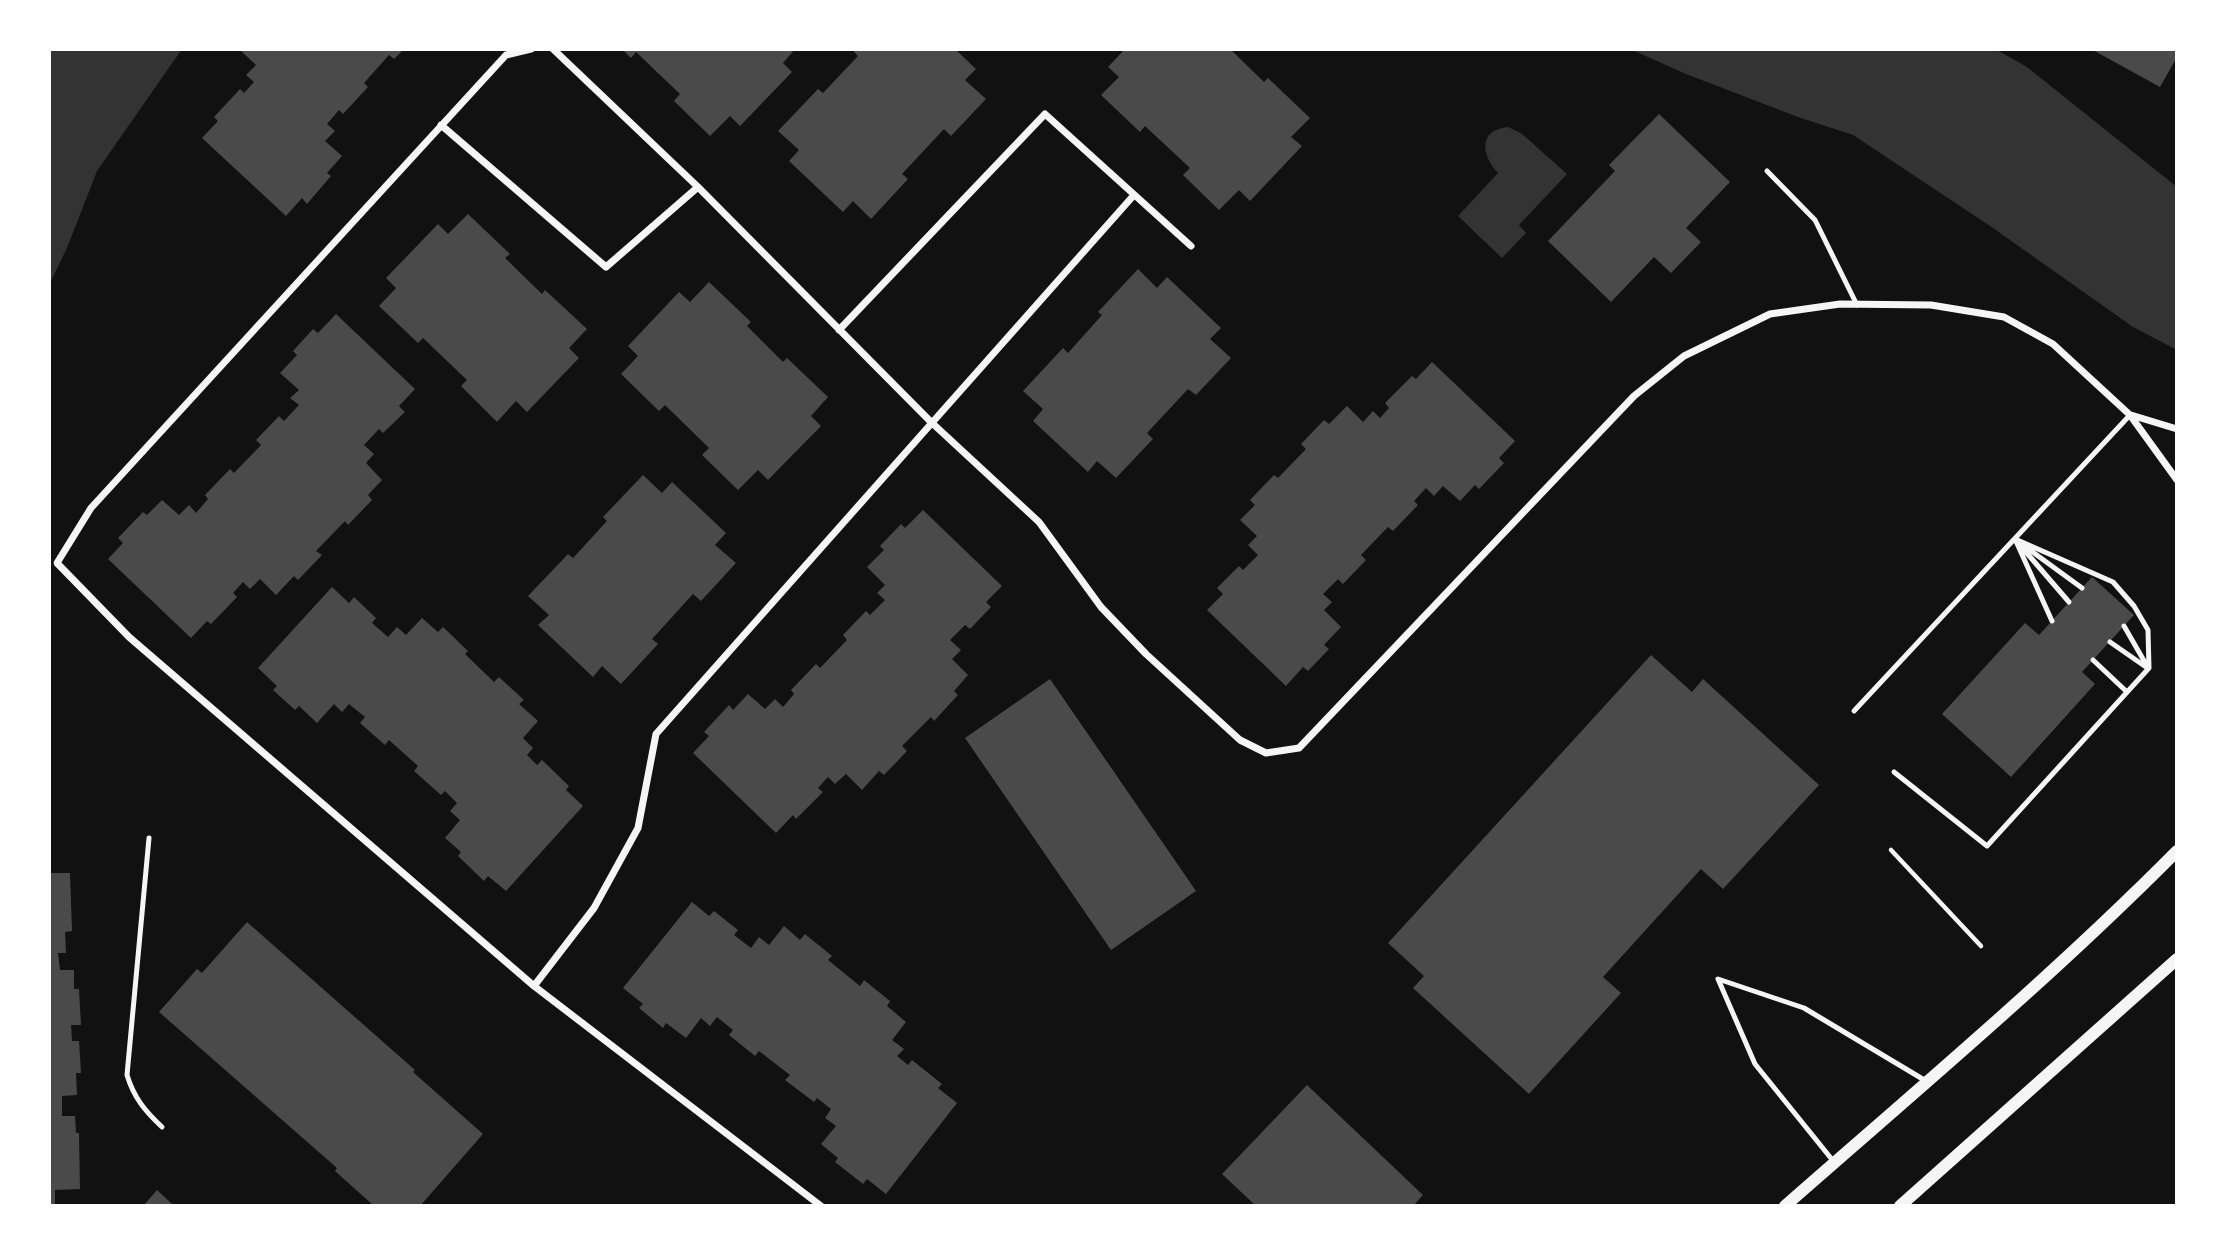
<!DOCTYPE html>
<style>
body{margin:0}
#map{position:relative;width:2226px;height:1255px;overflow:hidden;background:#111;font-family:"Work Sans",sans-serif}
canvas{display:block}
.frame{position:absolute;inset:0;border:51px solid #fff;pointer-events:none}
</style>
<div id="map">
<canvas width="2226" height="1255"></canvas>
<div class="frame"></div>
</div>
<script>
const c = document.querySelector('canvas').getContext('2d');
c.lineJoin = 'round';
function fillPath(path, color) {
  c.fillStyle = color;
  c.fill(path, 'evenodd');
}
function strokePath(path, color, width, dash) {
  c.strokeStyle = color;
  c.lineWidth = width;
  c.lineCap = dash ? 'butt' : 'round';
  c.setLineDash(dash || []);
  c.stroke(path);
}
fillPath(new Path2D(`
 M49,49H182L97,171L67,248L49,285Z
 M1630,49H1995L2027,67L2177,187V350L2133,327L1993,228L1853,135L1798,117L1686,74Z
 M1508,127L1521,133L1567,174L1519,225L1526,233L1502,258L1458,216L1498,173C1482,156 1477,130 1508,127Z`), '#333');
fillPath(new Path2D(`
 M239,49H404L394,59L389,55L364,83L368,87L343,114L339,110L327,124L335,131L325,141L342,156L327,173L331,176L307,204L302,198L286,216L202,138L218,121L214,117L240,89L244,93L254,82L246,75L256,65Z
 M622,49H795L783,63L792,72L740,126L730,116L710,136L674,101L680,94L636,52L631,58Z
 M856,49H955L976,69L965,80L986,99L951,136L944,129L902,174L908,179L871,219L853,201L843,212L789,161L799,150L778,131L818,89L823,93L858,56L854,52Z
 M1125,49H1230L1264,82L1268,78L1310,118L1291,137L1302,146L1250,201L1239,190L1219,210L1183,175L1190,168L1145,126L1140,132L1101,95L1119,77L1108,67Z
 M2091,49H2177V57L2160,87Z
 M1659,114L1730,182L1686,228L1701,242L1671,273L1654,257L1611,302L1548,241L1615,171L1609,165Z
 M468,214L510,254L505,258L542,294L545,290L587,329L569,348L579,358L527,412L516,401L497,422L461,386L467,380L423,338L418,343L379,306L396,288L386,278L438,224L448,234Z
 M1138,269L1157,288L1167,277L1221,328L1210,339L1231,358L1196,395L1188,389L1147,433L1153,439L1116,478L1097,461L1088,472L1033,421L1043,409L1023,391L1063,348L1068,353L1102,315L1098,312Z
 M709,282L751,322L747,326L783,362L787,358L828,397L811,416L821,426L768,480L758,470L738,490L702,455L709,448L665,405L659,411L621,374L638,356L628,346L679,292L690,302Z
 M336,314L415,389L399,406L405,412L383,433L379,429L364,445L374,454L366,463L382,480L368,495L372,500L348,525L345,521L316,551L322,555L298,580L294,576L276,595L260,579L250,589L243,582L233,593L237,597L211,624L207,621L191,638L108,559L123,543L118,538L143,512L147,515L162,500L179,515L189,505L196,513L208,499L205,495L230,469L234,473L261,445L256,440L279,416L284,421L299,405L290,398L299,390L280,373L297,355L293,351L313,329L318,333Z
 M1432,362L1515,441L1499,458L1504,463L1479,489L1475,485L1460,501L1443,486L1434,496L1426,488L1414,501L1418,505L1393,531L1388,527L1361,555L1366,560L1343,584L1338,579L1323,594L1332,602L1324,610L1341,627L1324,645L1329,649L1308,671L1303,667L1286,686L1207,610L1223,594L1217,588L1239,566L1243,570L1258,555L1248,545L1257,536L1240,520L1255,505L1250,500L1274,475L1278,478L1306,449L1301,444L1324,420L1329,424L1347,406L1363,422L1373,411L1380,418L1389,408L1385,403L1412,376L1416,379Z
 M643,475L662,493L672,482L726,533L715,545L736,563L701,601L693,594L652,639L658,644L621,684L602,666L593,677L538,625L549,615L528,596L568,554L573,558L607,521L603,517Z
 M923,510L1002,586L986,602L991,607L970,629L965,625L950,640L961,650L952,659L968,675L954,691L958,695L934,721L931,717L902,746L907,751L884,775L879,771L862,790L846,774L835,784L828,777L818,788L823,792L796,819L793,815L776,833L693,753L709,736L704,732L729,705L733,710L748,694L765,709L775,699L783,707L794,694L791,690L816,664L820,668L847,640L843,635L866,611L870,615L885,600L877,593L885,585L867,567L884,550L880,546L901,524L905,528Z
 M2092,577L2134,615L2082,672L2095,684L2011,777L1942,714L2025,623L2039,635Z
 M332,587L349,603L354,597L376,618L372,623L388,637L397,627L406,635L422,618L438,632L443,627L468,651L465,654L494,682L499,677L524,700L519,704L538,721L523,738L533,748L527,755L537,765L542,760L569,786L566,790L583,806L506,891L488,876L484,881L458,856L461,852L445,838L460,820L450,811L457,803L445,791L441,795L414,771L418,766L389,740L385,745L360,723L365,717L349,704L342,712L334,704L317,723L299,706L295,710L273,690L277,686L258,668Z
 M1651,655L1692,692L1703,679L1819,785L1723,889L1701,869L1603,977L1621,993L1529,1094L1413,988L1424,976L1388,943Z
 M1050,679L1196,891L1111,950L965,738Z
 M49,873H70L72,931L65,932L66,953H58L60,970H74V989H79L81,1025H71L72,1041H79L81,1073H76L77,1095L62,1096V1116H75L76,1133H79L80,1189L55,1190V1205H49Z
 M692,902L709,916L714,911L738,930L734,935L751,948L759,937L769,945L784,926L800,940L805,934L832,956L828,960L860,986L864,980L890,1001L887,1006L906,1022L892,1040L904,1049L897,1056L908,1065L912,1060L942,1084L938,1088L957,1103L886,1194L867,1179L863,1184L835,1162L838,1158L821,1144L836,1126L825,1118L831,1109L817,1098L814,1102L785,1080L790,1075L759,1051L755,1056L729,1035L733,1030L717,1017L710,1026L701,1018L686,1038L666,1023L663,1028L639,1008L643,1004L623,988Z
 M247,922L415,1070L413,1072L483,1134L420,1206H410L407,1204L405,1206H374L335,1171L337,1168L159,1012L197,969L202,973Z
 M1307,1085L1423,1195L1413,1206H1256L1222,1174Z
 M157,1190L174,1206H143Z`), '#4a4a4a');
strokePath(new Path2D(`
 M1891,850L1981,946`), '#f5f5f5', 4.5);
strokePath(new Path2D(`
 M1767,171L1815,220L1857,305
 M2015,539L2052,621
 M2019,544L2069,602
 M2023,545L2082,588
 M2124,626L2147,666
 M2110,642L2146,667
 M2093,660L2127,692
 M1854,711L2130,415
 M1894,772L1987,846L2149,668L2148,630L2134,606L2113,582L2015,539
 M149,838L127,1075C134,1098 145,1111 162,1127
 M1834,1162L1755,1064L1718,979L1804,1008L1926,1081`), '#f5f5f5', 5);
strokePath(new Path2D(`
 M531,49L506,55L91,508L57,563L129,637L534,986L821,1206
 M553,49L698,187L931,422L1039,522L1101,607L1146,654L1240,740L1266,753L1299,748L1634,396L1684,356L1770,314L1840,304L1931,305L2004,317L2053,344L2130,415L2177,480
 M441,125L606,267L698,187
 M839,330L1045,114L1191,246
 M2131,415L2177,429
 M534,986L594,908L638,828L656,734L1134,195`), '#f5f5f5', 7);
strokePath(new Path2D(`
 M1785,1206C1917,1090 2053,976 2177,851
 M1900,1206L2177,959`), '#f5f5f5', 12);
</script>
